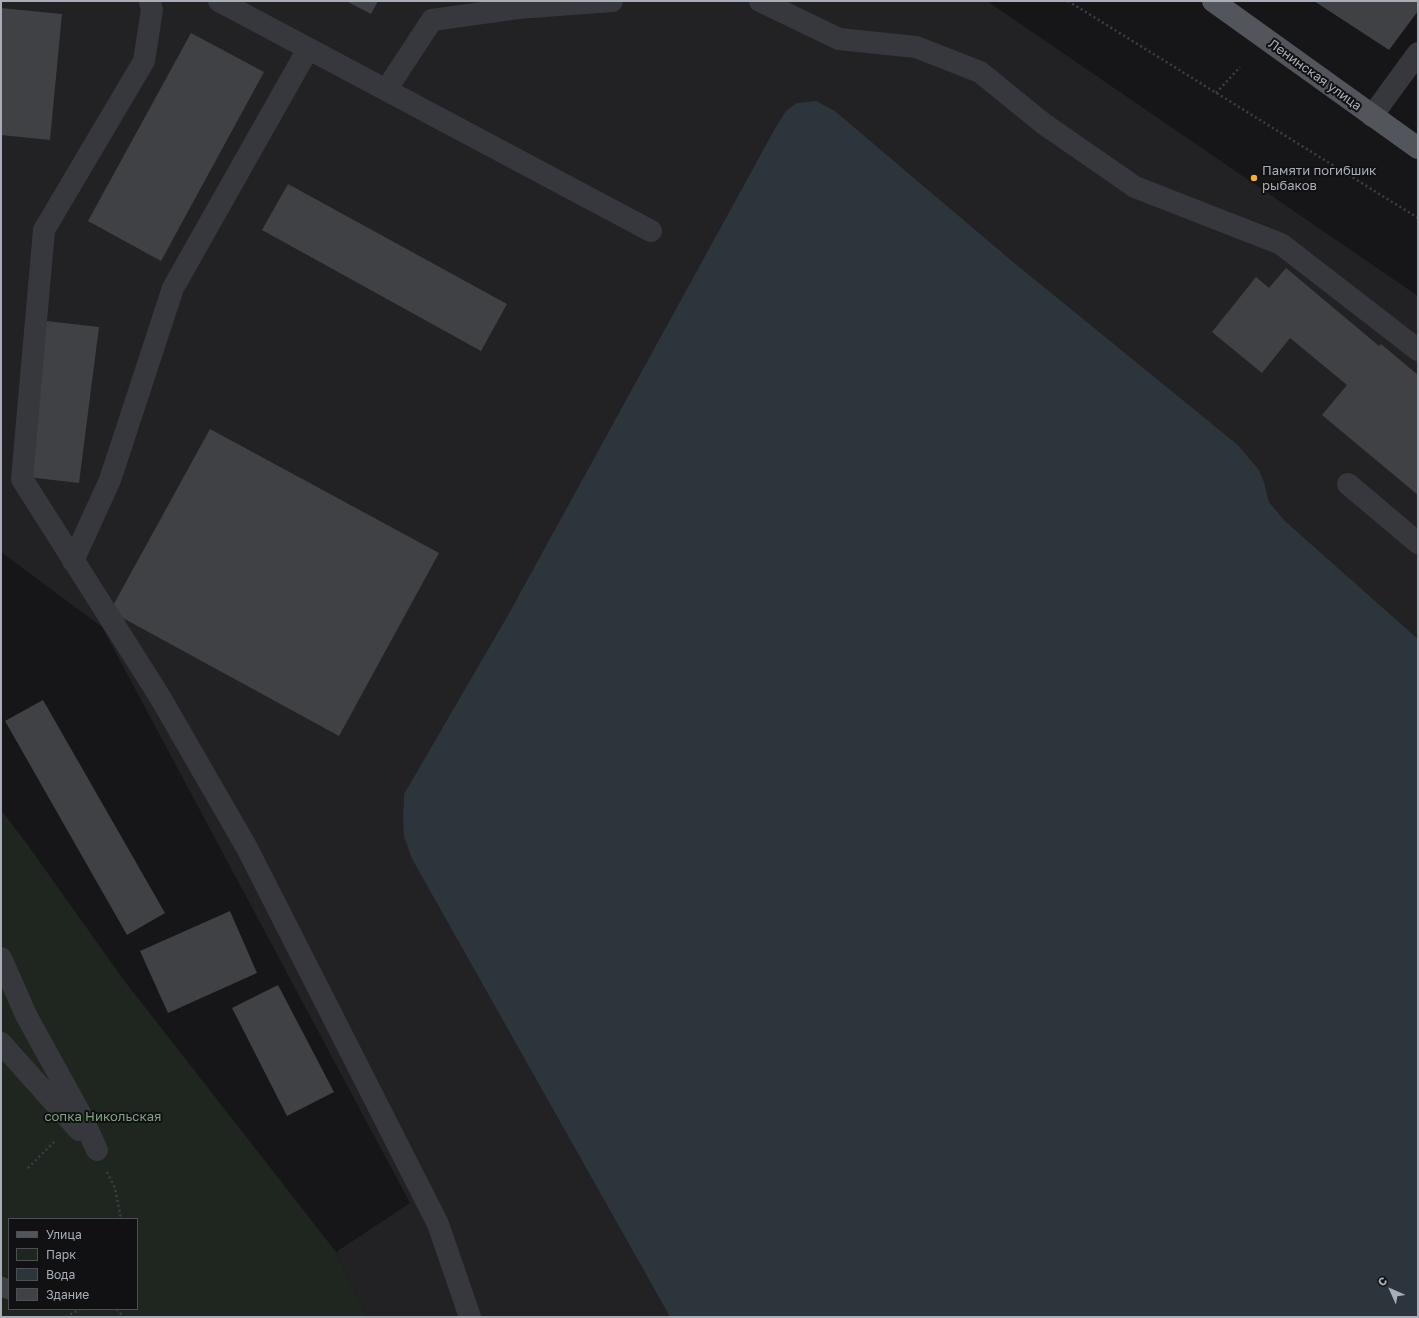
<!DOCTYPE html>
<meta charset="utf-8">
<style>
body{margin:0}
#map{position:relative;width:1419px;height:1318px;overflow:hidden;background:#161618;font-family:"Golos Text",sans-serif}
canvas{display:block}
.frame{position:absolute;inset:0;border:2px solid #a8adb8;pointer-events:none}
.legend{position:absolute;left:8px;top:1218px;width:130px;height:92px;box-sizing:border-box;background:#111113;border:1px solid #4d4f55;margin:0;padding:5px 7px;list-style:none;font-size:12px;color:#a8adb8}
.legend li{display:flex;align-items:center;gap:8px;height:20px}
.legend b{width:20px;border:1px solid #4d4f55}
.north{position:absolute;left:1371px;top:1270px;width:40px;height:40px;-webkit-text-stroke:3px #111113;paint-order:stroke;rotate:315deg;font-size:11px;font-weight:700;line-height:16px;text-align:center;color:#a8adb8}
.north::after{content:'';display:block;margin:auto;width:14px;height:18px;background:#a8adb8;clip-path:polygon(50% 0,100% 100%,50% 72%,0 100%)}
</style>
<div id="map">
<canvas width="1419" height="1318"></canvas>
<div class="frame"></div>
<ul class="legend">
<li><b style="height:5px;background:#53555c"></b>Улица</li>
<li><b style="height:11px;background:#1e261f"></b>Парк</li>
<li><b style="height:11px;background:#2c353c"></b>Вода</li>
<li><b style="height:11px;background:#404145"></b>Здание</li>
</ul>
<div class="north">С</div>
</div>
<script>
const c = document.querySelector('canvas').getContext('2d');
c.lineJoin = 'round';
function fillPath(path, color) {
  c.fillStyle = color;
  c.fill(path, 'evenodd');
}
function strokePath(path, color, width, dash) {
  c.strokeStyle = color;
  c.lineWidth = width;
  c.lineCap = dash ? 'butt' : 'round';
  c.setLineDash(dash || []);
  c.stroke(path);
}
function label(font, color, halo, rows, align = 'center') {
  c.font = font + ' "Golos Text",sans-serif';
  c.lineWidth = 4;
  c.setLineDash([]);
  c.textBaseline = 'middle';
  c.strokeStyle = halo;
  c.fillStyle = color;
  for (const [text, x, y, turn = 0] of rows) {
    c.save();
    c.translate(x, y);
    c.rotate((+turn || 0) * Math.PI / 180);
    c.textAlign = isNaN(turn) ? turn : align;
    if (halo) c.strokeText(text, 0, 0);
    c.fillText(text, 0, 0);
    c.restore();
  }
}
fillPath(new Path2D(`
 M1,1H987L1418,296V639L1285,521L1269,502L1264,482L1259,470L1238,445L1012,261L835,111L773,132L508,615L404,794L403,816L412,859L670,1317H367L336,1252L410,1203L102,627L1,552Z`), '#222225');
fillPath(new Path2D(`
 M1,810L27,844L123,979L336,1252L367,1317H1ZM9,1219H137V1309H9Z`), '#1e261f');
fillPath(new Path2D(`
 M816,101L835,111L1012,261L1238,445L1259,470L1264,482L1269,502L1285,521L1418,639V1317H670L412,859L404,836L403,816L404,794L508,615L773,132L786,111L797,103Z`), '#2c353c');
fillPath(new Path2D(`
 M346,1H378L371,14Z
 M1314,1H1417L1418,2V11L1389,50Z
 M1,8L62,14L50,140L1,135Z
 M191,33L264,72L161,261L88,221Z
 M288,184L507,304L481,351L262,230Z
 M1286,268L1379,346L1381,344L1418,375V495L1322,415L1347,385L1290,338L1262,373L1212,332L1256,277L1269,288Z
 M46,321L99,327L79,483L27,477Z
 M210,429L439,553L339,736L110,611Z
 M43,700L165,913L127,935L5,721Z
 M230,911L257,973L168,1013L140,951Z
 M278,985L334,1092L287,1116L232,1008Z
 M1,1276L9,1279V1300L1,1297Z`), '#404145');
strokePath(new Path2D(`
 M1068,1L1418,218
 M1216,93L1240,67
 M28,1168L56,1140
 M107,1172L115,1188L121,1219
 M117,1309L123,1317
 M66,1317L80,1309`), '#3d3f44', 2.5, [2, 3]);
strokePath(new Path2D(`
 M150,1L152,10L144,61L44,230L22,479L160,697L247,848L438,1224L470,1317
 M219,1L651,231
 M760,1L839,39L916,47L980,72L1044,124L1135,187L1281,244L1418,350
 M386,90L432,20L518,8L612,1
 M1372,116L1418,53
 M1348,484L1418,543
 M73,561L110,480L173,288L308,49
 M1,958L26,1015L81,1115L97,1150
 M1,1043L79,1130`), '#37383d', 22);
strokePath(new Path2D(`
 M1213,1L1418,148`), '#53555c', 22);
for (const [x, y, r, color] of [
 [1254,178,4,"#f2b134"]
]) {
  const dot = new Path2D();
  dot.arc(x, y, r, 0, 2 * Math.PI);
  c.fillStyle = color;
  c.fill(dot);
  strokePath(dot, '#111113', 1.5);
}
label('13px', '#a8adb8', '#111113', [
 ["Ленинская улица",1315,75,36]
]);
label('13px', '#a8adb8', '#111113', [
 ["Памяти погибшик",1262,171],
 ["рыбаков",1262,186]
], 'left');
label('13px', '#7fa381', '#111113', [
 ["сопка Никольская",103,1117]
]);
</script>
